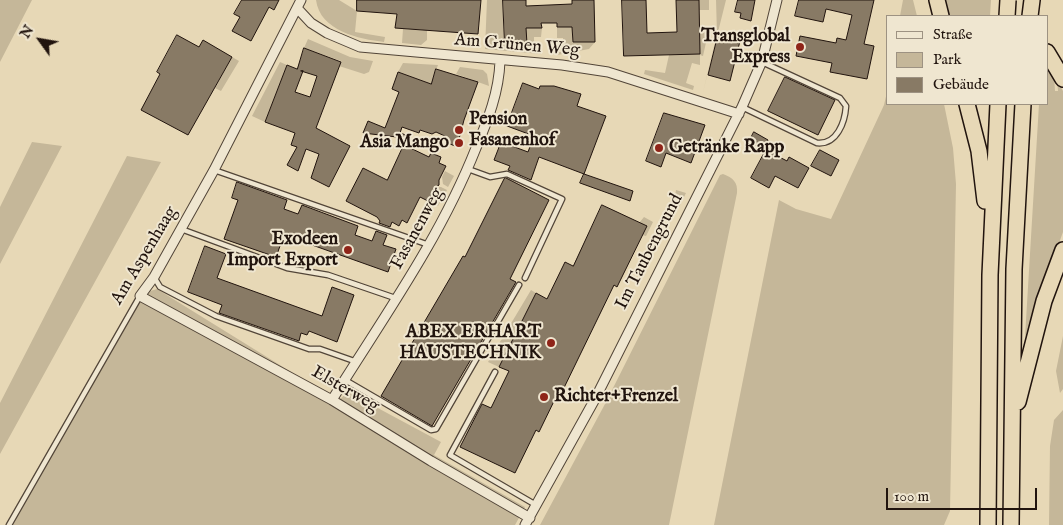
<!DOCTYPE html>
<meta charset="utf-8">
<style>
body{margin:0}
#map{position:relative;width:1063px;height:525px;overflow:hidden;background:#e7d8b6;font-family:"IM FELL English",serif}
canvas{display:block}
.legend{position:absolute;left:886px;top:15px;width:162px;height:90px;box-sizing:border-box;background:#efe6d0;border:1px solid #9d9282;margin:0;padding:6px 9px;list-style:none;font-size:15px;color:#21140e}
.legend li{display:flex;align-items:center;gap:10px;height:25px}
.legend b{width:25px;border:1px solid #9d9282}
.north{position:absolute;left:15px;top:15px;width:50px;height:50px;-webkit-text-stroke:4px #efe6d0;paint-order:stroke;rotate:302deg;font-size:14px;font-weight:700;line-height:20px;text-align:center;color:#21140e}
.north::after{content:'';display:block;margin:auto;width:18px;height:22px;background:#21140e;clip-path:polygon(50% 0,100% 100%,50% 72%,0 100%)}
.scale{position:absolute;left:886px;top:488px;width:151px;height:22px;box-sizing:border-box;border:2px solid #21140e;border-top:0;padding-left:6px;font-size:15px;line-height:18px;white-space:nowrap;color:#21140e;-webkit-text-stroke:4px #efe6d0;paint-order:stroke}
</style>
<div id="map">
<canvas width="1063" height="525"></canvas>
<ul class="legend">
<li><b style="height:6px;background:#efe6d0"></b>Straße</li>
<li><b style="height:14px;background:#c5b799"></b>Park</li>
<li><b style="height:14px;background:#887a65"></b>Gebäude</li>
</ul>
<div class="north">N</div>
<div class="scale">100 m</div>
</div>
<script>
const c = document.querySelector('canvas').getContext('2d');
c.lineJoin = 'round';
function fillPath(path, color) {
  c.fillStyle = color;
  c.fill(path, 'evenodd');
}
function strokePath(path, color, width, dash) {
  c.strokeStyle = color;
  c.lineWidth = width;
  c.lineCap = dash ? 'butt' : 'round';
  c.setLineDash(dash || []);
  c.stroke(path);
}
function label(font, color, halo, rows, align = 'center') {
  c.font = font + ' "IM FELL English",serif';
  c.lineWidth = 4;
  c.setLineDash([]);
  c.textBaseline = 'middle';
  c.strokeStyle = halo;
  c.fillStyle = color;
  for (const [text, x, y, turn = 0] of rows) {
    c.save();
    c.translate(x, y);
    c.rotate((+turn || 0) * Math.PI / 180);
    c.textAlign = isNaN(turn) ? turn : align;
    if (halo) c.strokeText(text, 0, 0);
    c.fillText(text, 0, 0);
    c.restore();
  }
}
fillPath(new Path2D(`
 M0,0H32L0,62Z
 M316,0H339L357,11L355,32L385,37L384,42C359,39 320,31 316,0Z
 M487,0H503L505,44H526V28H542L541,37H534V50H541V54L485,49Z
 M699,0H709V10H699Z
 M716,0H726L703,92L717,34Z
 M903,0H913L917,16H900Z
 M945,0H991L990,16H949Z
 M557,27H572L573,42H595L589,49L557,55V52H563V38H557Z
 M700,28L709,29L703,56L700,55V65L692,63L686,83L694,86L693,90L644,74L645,70L665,73L669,55L700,54Z
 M403,29L427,30V40L421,45L402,43Z
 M308,39L350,57L373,61L369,72L364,74L339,66L341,61L304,48Z
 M232,57L239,61L221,91L215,88Z
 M280,62L287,65L265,122L252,116Z
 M403,63L438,65L431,84L398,72Z
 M1047,64L1054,75L1055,91H1058L1057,80L1063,91V232L1025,337L1039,104H1047Z
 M460,67L483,70L487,74L489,86L456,74Z
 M887,92V104H944L953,148L956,184L950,511L944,525H714L779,200L796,209L831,219L884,105Z
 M32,142L62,146L0,264V207Z
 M127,156L161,162L0,454V403Z
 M445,171L454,176L448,187L443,184L442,177Z
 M723,174C733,178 738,182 737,193L669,525H540L605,404L720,175Z
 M435,187H441L447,190L438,206L428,201Z
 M676,190L686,193L679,207L675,205L678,198L675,197Z
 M644,217L653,222L646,236L642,235L639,223Z
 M157,289L338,401L348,392L441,442L434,455L525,507L515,525H12L142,299L147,292Z
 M531,290L536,293L499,367L488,362Z
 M1063,336V389L1060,393L1056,371Z
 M1063,410V525H1049L1050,446L1054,420Z`), '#c5b799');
const building = new Path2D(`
 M242,0H279L274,10L269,7L251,41L232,31L240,17L234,14Z
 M357,0H481L478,34L395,28L397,14L357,11Z
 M503,0H526V6L572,4V0H594L595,42H573L572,27H557V23H541L542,28H526L527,44H505Z
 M622,0H646L647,33L677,32L676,0H699L700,54L624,56Z
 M738,0H755L751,21L740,18L741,13L735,12Z
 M799,0H874L864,44L874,46L867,79L830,72L832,63L796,56L800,36L836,43L837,38L846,40L852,15L826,9L823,22L795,16Z
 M734,31L742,33L730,81L708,75L718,34L732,38Z
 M177,35L199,47L203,40L232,57L188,135L141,110L160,74L157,72Z
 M304,48L341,62L316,128L350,146L329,187L311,178L319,154L306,149L298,171L287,165L297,147L291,145L295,133L265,122L287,65L297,69ZM301,71L317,76L310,97L295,92L303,71Z
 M436,69L478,82L464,120L459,139L463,140L460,148L445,142L447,137L436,132L432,134L420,130L419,133L402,127L400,133L406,135L405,138L363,133L368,121L385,128L399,92L392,89L398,72L431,84Z
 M785,77L835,100L818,135L768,111Z
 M523,83L539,89L540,86H554L581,94L577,106L606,116L584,174L539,157L531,180L508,170L510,166L494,160L501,142L528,152L534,136L507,126Z
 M664,113L705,125L691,163L666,153L661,167L646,161Z
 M754,132L768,140L763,149L749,142Z
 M404,145L429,157L431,153L441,157L439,163L446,166L439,180V185L435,188L428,201L420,197L407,223L402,220L399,226L392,222L390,227L379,223L380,221L377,217L346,201L363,168L387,180Z
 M766,150L787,161L789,157L809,168L798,188L775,176L769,188L751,178Z
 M820,150L839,160L831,176L811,166Z
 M584,174L633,191L630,201L580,183Z
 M506,178L549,200L510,279L516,282L432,426L381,396L463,256L465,257L504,179Z
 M237,182L287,200L284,209L298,214L302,205L358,226L355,235L372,241L376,231L387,235L383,245L396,249L388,272L284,235L276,257L224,239L238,200L232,198Z
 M602,205L647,226L617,287L614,285L560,396L557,395L539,432L536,430L515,473L460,447L482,404L491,408L509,371L499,367L536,293L547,299L565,262L573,266Z
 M205,246L226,254L217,278L322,316L332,287L354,295L337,342L309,331L307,335L301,333L299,341L219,313L222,305L188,292Z`);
fillPath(building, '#887a65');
strokePath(building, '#21140e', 1);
const lane = new Path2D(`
 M742,107L817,143C837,145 845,122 846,106L840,98L762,62
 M468,169L490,177L507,174L562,199L525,278
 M214,170L429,245
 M181,229L287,268L328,275L398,299
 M154,277L160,287L216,316L309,349H320L357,362
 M495,372L450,455L536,505
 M345,380L431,430L436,429L519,285
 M9,525L140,296`);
const street = new Path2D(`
 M301,0L214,170L154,277L140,296L332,400L431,461L530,518
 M297,8L311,23L327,33L360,47L562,65L608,72L739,114
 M332,400C383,318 440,239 476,148C488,120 499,92 500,61
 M525,525L595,399L742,107L762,61L777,0`);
const highway = new Path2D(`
 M937,0L941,16
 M1030,16L1032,0
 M1047,52L1063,79
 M967,104L979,151L985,201
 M1018,402L1044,301L1063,250
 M988,525L990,275L998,104
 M1011,525L1014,269L1023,104`);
strokePath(lane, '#524538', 7);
strokePath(street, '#524538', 11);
strokePath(highway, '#21140e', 18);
strokePath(lane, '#efe6d0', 4.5);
strokePath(street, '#efe6d0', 9);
strokePath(highway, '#e7d8b6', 15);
const highwayBridge = new Path2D(`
 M1007,16L1008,0`);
strokePath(highwayBridge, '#21140e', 18, []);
strokePath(highwayBridge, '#e7d8b6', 15);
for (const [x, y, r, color] of [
 [800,47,5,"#8f2418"],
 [459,130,5,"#8f2418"],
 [459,143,5,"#8f2418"],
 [659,148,5,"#8f2418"],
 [348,250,5,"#8f2418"],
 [551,343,5,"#8f2418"],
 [544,397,5,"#8f2418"]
]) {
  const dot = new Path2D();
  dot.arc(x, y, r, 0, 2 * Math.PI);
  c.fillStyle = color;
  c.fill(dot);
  strokePath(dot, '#efe6d0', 2);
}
label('bold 18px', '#21140e', '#efe6d0', [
 ["Transglobal",790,37],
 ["Express",790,58],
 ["Pension",469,120,"left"],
 ["Fasanenhof",469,141,"left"],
 ["Asia Mango",449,143],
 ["Getränke Rapp",669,148,"left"],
 ["Exodeen",338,240],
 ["Import Export",338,261],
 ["ABEX ERHART",541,333],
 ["HAUSTECHNIK",541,354],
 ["Richter+Frenzel",554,397,"left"]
], 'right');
label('18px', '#21140e', '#efe6d0', [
 ["Am Grünen Weg",517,46,5],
 ["Fasanenweg",418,229,-61],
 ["Im Taubengrund",650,252,-63],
 ["Am Aspenhaag",145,256,-59],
 ["Elsterweg",345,390,30]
]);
</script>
